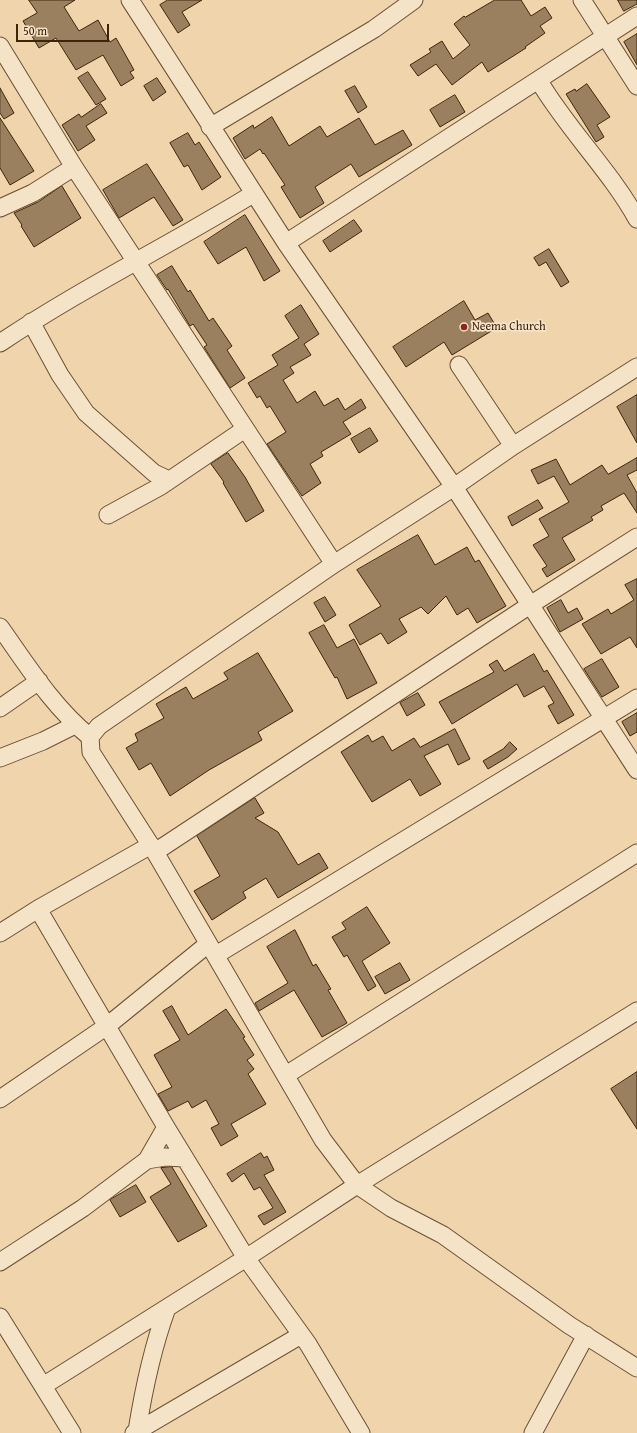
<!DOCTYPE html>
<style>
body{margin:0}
#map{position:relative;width:637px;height:1433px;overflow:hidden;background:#f0d4ab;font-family:"Gentium Book Plus",serif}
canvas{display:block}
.scale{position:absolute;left:16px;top:24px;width:93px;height:18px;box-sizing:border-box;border:2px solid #3c260b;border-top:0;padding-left:5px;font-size:12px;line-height:14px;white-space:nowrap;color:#3c260b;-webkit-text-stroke:3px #f5e3c8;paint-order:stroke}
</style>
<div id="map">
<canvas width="637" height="1433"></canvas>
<div class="scale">50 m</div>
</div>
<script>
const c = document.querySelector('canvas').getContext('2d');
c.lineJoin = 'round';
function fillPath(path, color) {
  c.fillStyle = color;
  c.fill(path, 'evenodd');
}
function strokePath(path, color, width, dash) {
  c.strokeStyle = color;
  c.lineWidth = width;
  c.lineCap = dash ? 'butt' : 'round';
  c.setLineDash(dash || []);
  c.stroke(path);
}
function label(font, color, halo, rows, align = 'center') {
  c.font = font + ' "Gentium Book Plus",serif';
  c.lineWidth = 3.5;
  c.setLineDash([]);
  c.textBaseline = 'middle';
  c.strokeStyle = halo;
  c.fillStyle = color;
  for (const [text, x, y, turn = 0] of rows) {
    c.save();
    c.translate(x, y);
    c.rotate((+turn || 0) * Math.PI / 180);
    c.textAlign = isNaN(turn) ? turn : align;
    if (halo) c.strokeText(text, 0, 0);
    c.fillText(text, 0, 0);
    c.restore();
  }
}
const building = new Path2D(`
 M29,0H75L64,7L79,31L98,20L110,42L116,38L134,70L130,72L134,78L121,86L103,55L76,70L56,38L39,48L23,21L37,13Z
 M168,0H202L182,12L190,25L178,33L160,5Z
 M495,0H521L531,16L545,7L552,18L540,26L545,33L525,47L526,48L488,72L482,62L452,85L436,64L418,76L410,65L431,52L429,49L442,41L453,59L470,45L454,24L464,16L465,17Z
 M618,0H637V4L624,11Z
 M637,34V65L624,42Z
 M88,72L106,99L96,105L78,78Z
 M157,78L166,92L153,101L144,86Z
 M587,84L610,117L597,125L604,137L596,142L566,94L575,89L576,91Z
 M355,86L367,107L358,113L345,91Z
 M0,88L14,113L4,119L0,113Z
 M455,95L465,112L440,127L430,110Z
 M101,104L107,113L86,126L95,140L78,151L62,125L79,114L81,117Z
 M272,117L289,146L320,126L327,137L359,118L375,145L403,130L412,145L359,177L351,164L315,187L324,203L300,218L281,187L285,185L264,153L263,154L260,149L245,159L233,138L253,125L254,128Z
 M0,118L34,171L10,185L0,168Z
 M188,133L195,145L199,142L221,177L202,190L188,165L184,167L170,143Z
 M147,164L183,220L173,226L154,197L119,218L103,190Z
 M62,186L81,218L34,247L21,226L22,225L14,213L38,202Z
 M245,215L280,271L264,281L246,247L218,264L204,242Z
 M354,220L362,231L330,252L323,241Z
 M549,249L569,282L561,287L546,262L539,266L534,258Z
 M172,266L188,292L190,290L209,321L213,318L232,346L227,350L245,378L230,388L204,347L207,345L193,324L190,326L168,289L167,290L157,275Z
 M464,301L475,320L488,313L494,323L493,330L452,355L444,342L406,367L393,347Z
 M301,305L319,334L304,344L311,355L290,367L294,373L283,380L297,403L315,391L324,406L338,398L345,410L361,399L366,408L343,422L351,434L321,452L323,456L310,464L321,483L302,496L267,444L286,432L270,406L267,408L260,396L257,398L248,383L278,365L272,355L299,338L285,316Z
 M637,395V443L617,407Z
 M370,428L378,441L359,453L351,439Z
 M228,453L245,477L264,511L246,522L223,483L224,482L211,464Z
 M637,458V470L627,475L637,493V513L624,493L601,506L603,510L591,517L593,520L562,538L575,560L547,577L542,569L547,566L533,545L549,536L539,519L569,502L554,476L538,484L531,470L556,459L570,485L602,465L608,474Z
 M538,500L543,508L512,526L508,517Z
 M418,535L435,565L467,547L475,562L479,560L506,606L477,623L468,608L457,615L446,596L428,614L421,607L399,619L407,632L388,644L381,633L360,645L349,625L381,606L357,570Z
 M637,579V648L630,637L601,654L582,624L608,609L611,614L634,600L625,585Z
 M325,597L336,615L325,622L314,603Z
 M561,600L568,613L577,608L583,619L560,632L547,608Z
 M324,625L337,648L354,639L377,683L347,699L337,677L335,678L309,633Z
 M258,653L293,711L258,732L262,740L209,770L170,796L151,763L139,770L126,748L138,741L135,734L164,718L156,704L186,687L193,699L228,679L224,673Z
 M534,654L544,672L547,670L574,715L558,724L548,706L554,703L544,686L524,697L517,684L452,724L439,702L494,672L489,665L497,660L504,671Z
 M602,659L619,687L602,697L584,669Z
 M418,693L425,705L407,716L400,703Z
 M637,713V732L630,736L622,722Z
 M455,729L470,759L458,765L448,744L424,756L441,784L420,796L410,779L372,802L341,752L368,735L372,742L383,736L392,751L414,738L420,747Z
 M510,742L517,749L508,757L488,769L483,761L503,749Z
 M255,798L264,813L255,818L278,832L298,865L319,853L328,868L278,898L266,878L243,892L246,898L212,920L194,891L220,876L197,836Z
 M367,907L390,943L362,961L376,986L368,991L347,955L344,957L332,937L346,929L342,923Z
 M295,930L313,966L316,964L331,989L328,990L347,1023L322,1037L294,990L259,1011L255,1003L288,983L267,947Z
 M400,963L410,980L385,994L375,977Z
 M172,1006L188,1035L226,1009L245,1037L243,1038L254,1055L247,1060L254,1069L248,1074L266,1104L231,1124L238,1136L221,1146L211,1128L219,1124L206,1100L192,1108L188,1101L168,1111L158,1094L172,1087L154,1055L180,1040L163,1011Z
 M637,1072V1129L611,1089Z
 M261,1153L264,1158L267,1156L274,1170L264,1175L286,1212L264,1225L258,1216L273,1208L260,1187L254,1190L244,1173L232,1182L227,1174Z
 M172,1167L207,1226L178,1242L150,1197L171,1184L161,1168Z
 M136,1185L146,1202L120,1217L110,1200Z`);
fillPath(building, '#9a805e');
strokePath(building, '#3c260b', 1);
const minor = new Path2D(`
 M130,0L286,243L454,487L637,770
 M582,0L637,86
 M0,46L74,167L334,564
 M539,81C568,130 609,169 637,219
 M210,127L374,29L414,0
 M0,208L33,193L74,167
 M286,243L637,16
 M31,322L60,375L86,413L154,473L169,480
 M0,343C82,288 170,245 253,194
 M459,365L513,446
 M637,367L513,446L454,487L334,564L99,726L90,737L91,752L155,852L323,1140L357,1185L391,1208L443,1235L569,1325L637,1368
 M108,515L161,486L245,429
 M0,627C27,665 53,707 90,737
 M0,708L39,681
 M0,758L43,741L75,725
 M155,852L530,605L637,537
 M38,909L166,1127L246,1258L308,1344L361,1433
 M0,933L38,909L151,845
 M216,955L637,698
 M286,1075L637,853
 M0,1099L107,1026L208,944
 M147,1160L165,1157L185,1158
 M0,1262L83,1208L147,1160L166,1127
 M0,1317L72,1433
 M43,1386L246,1258L357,1185L637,1011
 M137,1431C144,1387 152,1349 167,1308
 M134,1433L301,1335
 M533,1433L586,1335`);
strokePath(minor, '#695233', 19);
strokePath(minor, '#f5e3c8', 17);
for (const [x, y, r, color] of [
 [464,327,4,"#8f2418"]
]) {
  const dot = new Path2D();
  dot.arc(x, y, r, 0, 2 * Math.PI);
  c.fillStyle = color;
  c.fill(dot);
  strokePath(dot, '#f5e3c8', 1.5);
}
label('12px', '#3c260b', '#f5e3c8', [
 ["Neema Church",472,327]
], 'left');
</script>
